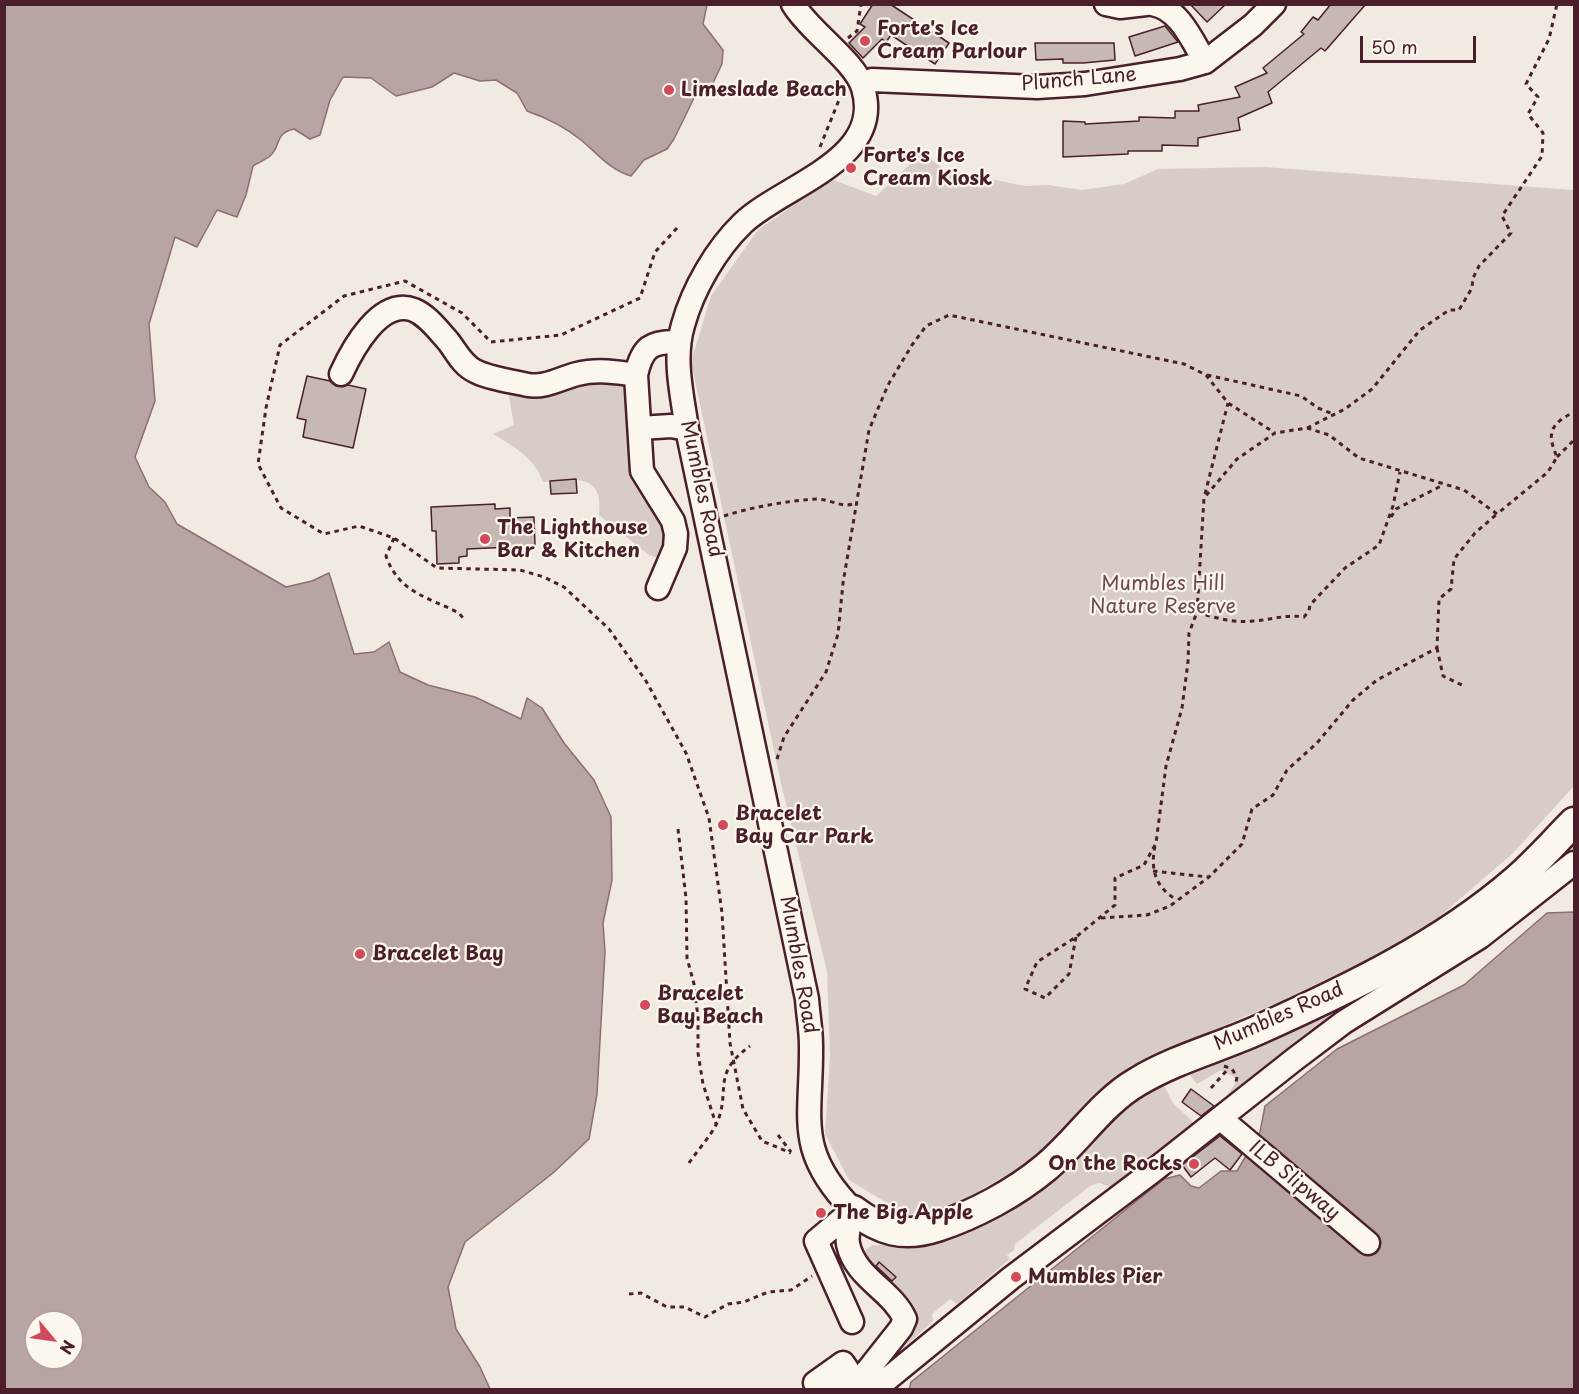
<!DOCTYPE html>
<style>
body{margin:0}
#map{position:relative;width:1579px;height:1394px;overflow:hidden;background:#f0eae0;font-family:"Playpen Sans",sans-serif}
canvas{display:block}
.frame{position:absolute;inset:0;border:6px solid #4a1f2b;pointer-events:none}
.north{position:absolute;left:24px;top:1310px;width:60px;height:60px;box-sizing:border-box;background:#fbf7ec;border:2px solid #b4a19f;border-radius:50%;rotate:119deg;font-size:16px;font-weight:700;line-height:24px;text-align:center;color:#4a1f2b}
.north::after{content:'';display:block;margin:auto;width:21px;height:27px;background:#d1495b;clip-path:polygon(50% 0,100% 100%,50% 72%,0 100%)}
.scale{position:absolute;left:1360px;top:36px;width:116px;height:27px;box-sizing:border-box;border:3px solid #4a1f2b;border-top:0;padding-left:8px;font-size:18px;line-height:21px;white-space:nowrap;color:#4a1f2b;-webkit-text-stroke:4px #fbf7ec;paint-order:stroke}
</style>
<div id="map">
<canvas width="1579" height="1394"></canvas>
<div class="frame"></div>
<div class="north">N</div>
<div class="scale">50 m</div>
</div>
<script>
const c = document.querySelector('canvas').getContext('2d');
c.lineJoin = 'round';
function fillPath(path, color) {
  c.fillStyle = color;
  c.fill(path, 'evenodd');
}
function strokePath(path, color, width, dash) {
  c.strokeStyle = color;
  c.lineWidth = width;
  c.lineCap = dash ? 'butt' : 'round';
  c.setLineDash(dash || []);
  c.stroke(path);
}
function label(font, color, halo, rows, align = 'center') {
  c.font = font + ' "Playpen Sans",sans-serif';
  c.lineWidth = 4.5;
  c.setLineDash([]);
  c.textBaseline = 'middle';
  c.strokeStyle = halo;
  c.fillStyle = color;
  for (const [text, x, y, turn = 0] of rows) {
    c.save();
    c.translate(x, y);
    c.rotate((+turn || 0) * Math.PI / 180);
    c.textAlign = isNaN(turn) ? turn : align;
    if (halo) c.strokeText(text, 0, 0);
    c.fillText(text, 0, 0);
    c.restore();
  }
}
fillPath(new Path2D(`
 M860,28L879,43L863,61L842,49Z`), '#e4dbd2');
fillPath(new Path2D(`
 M922,153L944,169L1024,186L1048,185L1082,190L1124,184L1158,169L1264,167L1574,190V786L1513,853L1417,936L1281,1001L1130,1066L1037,1158L949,1208L907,1215L849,1180L825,1134L830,1056L827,971L782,788L691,362L711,296L758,230L831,179L876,196Z
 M627,380L670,535L659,558L649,555L599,515C604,472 574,479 543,482C535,458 513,446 493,434L514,425L508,391L537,395L566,391L592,382Z
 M1574,838V857L1218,1109L1235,1084L1236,1078L1221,1070L1197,1084L1185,1069L1271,1036Z
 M1162,1083C1167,1089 1169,1098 1174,1104C1182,1112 1190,1118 1198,1128L1117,1189L1099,1183L1090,1186L1015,1244L1014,1250L1007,1255L1010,1259L957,1304L950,1299L932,1314L933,1321L858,1389L914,1320C914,1301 902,1296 887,1287L896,1277L879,1262L875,1267L859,1254L873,1245H908Z`), '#d8ccc6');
const water = new Path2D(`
 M5,4L707,5L703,24L723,50L722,64L712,85L694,98L674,139L667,149L644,160L631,176C610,170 598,154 581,140C565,127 547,118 527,111L517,93L496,80L480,81L454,73L432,87L396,96L371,78L343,77L330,100L320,135L310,139L294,129C273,134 282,146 270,156C265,160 258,163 253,166L246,195L237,217L217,210L197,247L175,237L149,324L155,401L135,457L149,487L165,502L177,524L286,587L312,581L329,573L354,654L374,652L389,642L400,672L428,685L475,697L521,719L527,698L542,708L564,743L594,780L611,817L612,880L603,923L605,952L597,1094L589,1139L553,1173L465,1242L448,1287L456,1329L480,1367L490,1389H5ZM36,1322H72V1358H36Z
 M1574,912V1389L909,1390L911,1382L1164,1179L1180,1175L1191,1186L1199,1188L1221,1171H1237L1260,1132L1265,1106L1337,1049L1464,985L1547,913Z`);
fillPath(water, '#b8a4a2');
strokePath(water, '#8c6f72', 1.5);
const building = new Path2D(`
 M873,4H890L949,43L935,64L891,35L886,42L882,39L863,58L849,43L865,27L860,24Z
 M1190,4H1226L1207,22Z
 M1331,4H1366L1325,51L1321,48L1268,92L1272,103L1238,118L1240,130L1198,138V146L1162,145V151H1128V154L1063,157V121L1085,122V124L1139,121V117L1175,118V111H1199L1198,105L1240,97L1235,87L1267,73L1263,68L1304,34L1301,32L1313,17L1318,20Z
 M1165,26L1178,42L1135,56L1129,37Z
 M1035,43H1114L1115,60L1083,63H1063V59L1036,60Z
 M307,376L330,381L336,386L348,385L366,389L353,448L303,437L306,420L297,418Z
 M576,479L577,493L551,494L550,481Z
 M495,504V509L510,508V518L534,517L535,546L467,549V556L459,557V563L437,564L436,531H432L431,507Z
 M1191,1089L1214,1106L1201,1116L1182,1102Z
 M1220,1136L1242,1154L1230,1170L1215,1158L1191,1177L1182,1165Z
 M879,1262L896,1277L892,1281L876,1266Z`);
fillPath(building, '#c8b8b3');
strokePath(building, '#4a1f2b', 1.5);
const minor = new Path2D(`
 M793,4C810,32 855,61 863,88C885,160 783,185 743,223C716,249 693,289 683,325C673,359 682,394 687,429L807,999C808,1014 811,1030 811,1045C812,1119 794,1150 853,1210
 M1106,4L1120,7L1146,4
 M1152,4C1179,8 1192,40 1205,62
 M862,85L872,80L1037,87L1085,84L1180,69L1205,62L1253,25L1274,4
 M341,374C352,350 380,297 414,310C428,316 438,330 448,341C456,351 462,365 475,371C490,379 512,381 528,385C545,388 561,378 577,374C597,369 617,372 636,375
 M640,428L671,426L687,429
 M658,588L675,548L676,534L673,521L642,471L636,375C642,347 651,341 679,342
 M1220,1118L1368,1243
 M852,1322L816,1241L853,1210
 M820,1390L815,1383L843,1363L849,1372L841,1377L844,1382L834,1389L832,1385L825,1390
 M852,1390L901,1328L905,1319C892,1290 855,1278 848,1244C846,1234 851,1220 853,1210
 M874,1390L1011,1278L1153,1171L1295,1059L1344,1022L1480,937L1574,863`);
const major = new Path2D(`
 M853,1210C881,1231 903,1238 937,1227C974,1215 1015,1193 1045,1168C1077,1142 1101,1103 1137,1082C1175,1059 1218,1048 1258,1030C1349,989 1441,945 1516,880C1537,862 1555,841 1574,822`);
strokePath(minor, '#4a1f2b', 27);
strokePath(major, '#4a1f2b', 33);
strokePath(new Path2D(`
 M848,38L857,31L861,4
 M820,147L841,95L840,86
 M677,228L655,252L640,298L561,335L491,342L462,313L405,281L344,296L280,345L266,408L258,464L281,508L324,534L359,526L394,538L437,568L520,570L544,577L564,587L609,629L646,681L686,753L709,818L722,913L730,1043L743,1109L762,1141L791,1153
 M1207,375L1301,396L1318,408L1333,414
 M1307,428L1345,409L1372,389L1420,330L1449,310H1459L1472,288L1473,278L1479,266L1511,233L1502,216L1542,156L1543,133L1528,114L1538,97L1526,84L1549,39L1557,4
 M1557,457L1574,440
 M1205,494L1228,403
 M724,516C752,507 786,501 816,499C831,499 842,509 856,503
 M1391,517L1396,509L1443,485
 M394,538L386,556C399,593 428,597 459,613L463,618
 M1197,612C1215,618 1233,623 1253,621C1271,620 1286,614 1304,617L1309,611L1310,605L1345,568L1379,545L1393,506L1400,472
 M1437,648L1443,676L1464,686
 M777,759L784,737L826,672L838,634L843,583L869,430L888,385L912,345L926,326L949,315L1184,364L1206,375L1228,403L1275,433
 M678,829L686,898L687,958L694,984L698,1018V1053L703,1084L716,1124
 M1155,846C1150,870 1156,888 1177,900
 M1153,871L1208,877
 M1101,918L1147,915L1170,906L1209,877L1242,844L1252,809L1273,795L1287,770L1317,743L1353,700L1377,680L1437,648L1439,599L1451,589L1454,559L1475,533L1497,514
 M1076,937L1069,974L1045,998L1025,989L1037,962L1076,937L1115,905V878L1144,865L1156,843L1166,766L1182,708L1188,662L1189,633L1197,612L1204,498L1237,459L1275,433L1307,428L1329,435L1359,458L1464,490L1497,514L1548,472L1557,457C1546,432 1551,424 1574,412
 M1224,1066L1232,1069L1237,1077L1236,1082
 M1211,1088L1229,1068
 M778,1135L791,1152
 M689,1163C697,1151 709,1138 716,1125C732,1090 710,1075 750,1046
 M629,1294L641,1293L667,1307H685L705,1317L728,1304L744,1302L768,1292L791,1290L812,1276`), '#4a1f2b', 3, [4.5, 4.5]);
strokePath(minor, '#fbf7ec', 22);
strokePath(major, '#fbf7ec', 28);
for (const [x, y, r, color] of [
 [865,41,6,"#d1495b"],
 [669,90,6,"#d1495b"],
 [851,168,6,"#d1495b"],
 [485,539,6,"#d1495b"],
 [723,825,6,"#d1495b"],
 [360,954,6,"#d1495b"],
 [645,1005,6,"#d1495b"],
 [1194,1164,6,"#d1495b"],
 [821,1213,6,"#d1495b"],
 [1016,1277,6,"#d1495b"]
]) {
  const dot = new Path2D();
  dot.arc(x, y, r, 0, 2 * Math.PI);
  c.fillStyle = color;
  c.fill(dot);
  strokePath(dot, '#fbf7ec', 2);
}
label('bold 20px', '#4a1f2b', '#fbf7ec', [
 ["Forte's Ice",877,29],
 ["Cream Parlour",877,52],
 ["Limeslade Beach",681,90],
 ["Forte's Ice",863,156],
 ["Cream Kiosk",863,179],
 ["The Lighthouse",497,528],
 ["Bar & Kitchen",497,551],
 ["Bracelet",735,814],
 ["Bay Car Park",735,837],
 ["Bracelet Bay",372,954],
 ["Bracelet",657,994],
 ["Bay Beach",657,1017],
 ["On the Rocks",1182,1164,"right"],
 ["The Big Apple",833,1213],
 ["Mumbles Pier",1028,1277]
], 'left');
label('20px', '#4a1f2b', '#fbf7ec', [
 ["Plunch Lane",1079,80,-5],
 ["Mumbles Road",701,489,78],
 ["Mumbles Road",798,965,80],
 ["Mumbles Road",1279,1017,-24],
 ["ILB Slipway",1294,1181,40]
]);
label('20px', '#6e4a52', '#fbf7ec', [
 ["Mumbles Hill",1163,584],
 ["Nature Reserve",1163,607]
]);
</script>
